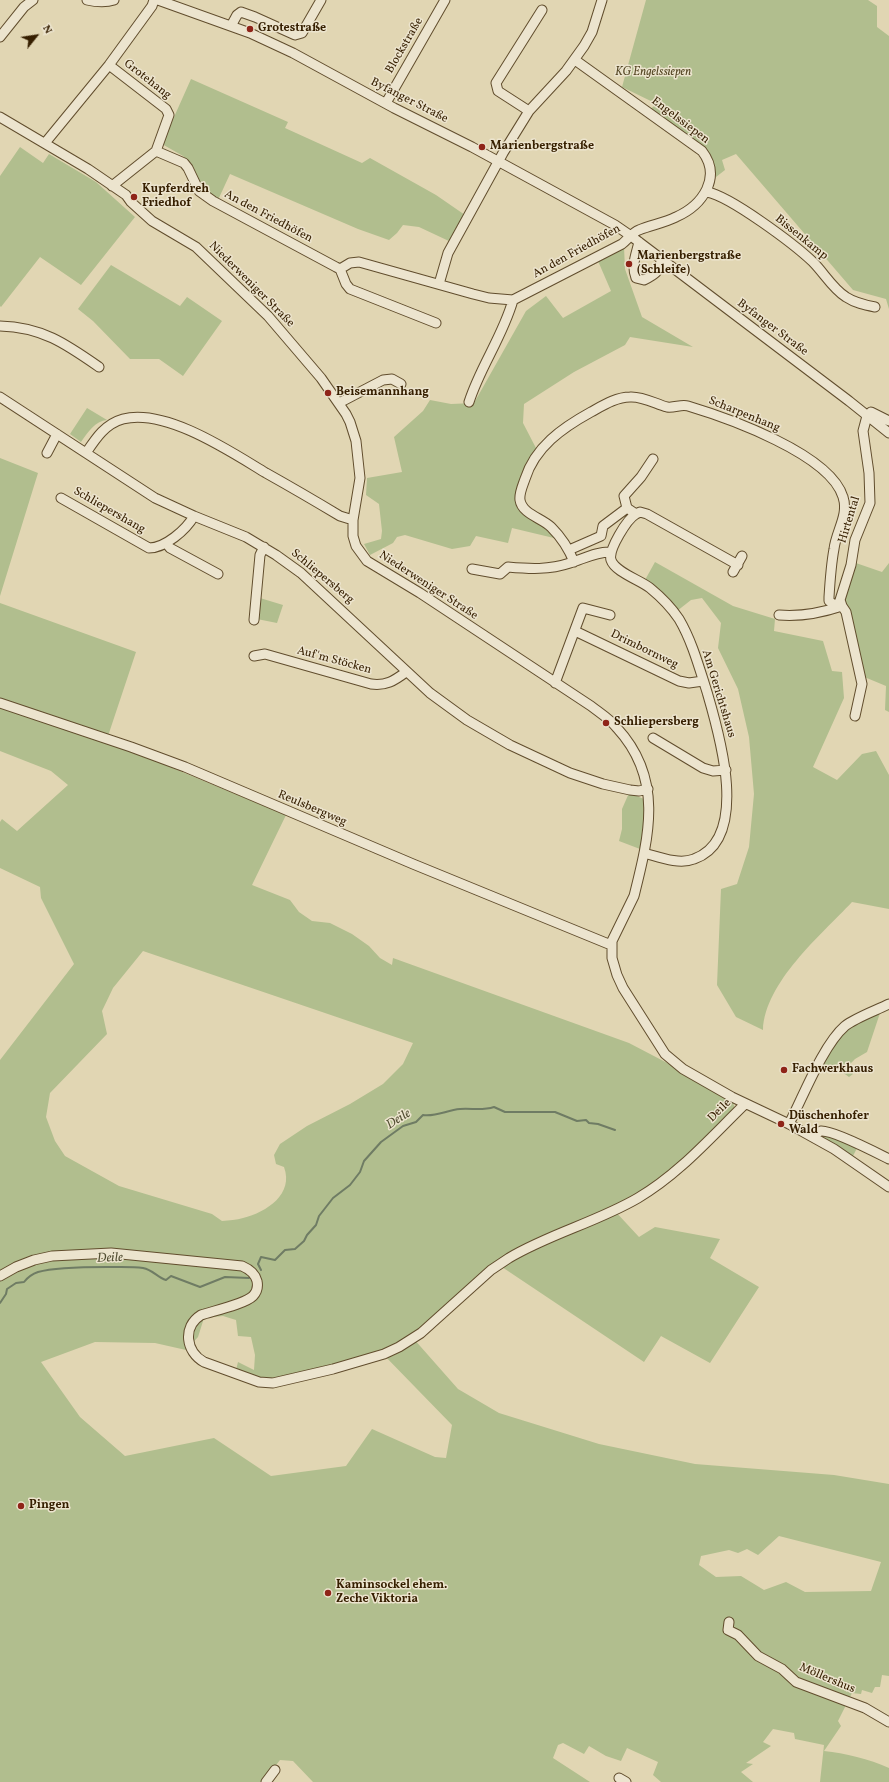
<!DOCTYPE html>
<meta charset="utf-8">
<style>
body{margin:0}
#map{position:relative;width:889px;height:1782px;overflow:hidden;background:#e1d6b3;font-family:Vollkorn,serif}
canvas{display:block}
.north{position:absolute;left:16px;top:16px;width:40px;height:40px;-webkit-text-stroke:3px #ece4ce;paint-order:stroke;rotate:60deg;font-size:11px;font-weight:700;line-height:16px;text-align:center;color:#361f00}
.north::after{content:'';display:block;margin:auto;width:14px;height:18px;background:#361f00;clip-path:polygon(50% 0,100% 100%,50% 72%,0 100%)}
</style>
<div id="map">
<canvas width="889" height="1782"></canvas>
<div class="north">N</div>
</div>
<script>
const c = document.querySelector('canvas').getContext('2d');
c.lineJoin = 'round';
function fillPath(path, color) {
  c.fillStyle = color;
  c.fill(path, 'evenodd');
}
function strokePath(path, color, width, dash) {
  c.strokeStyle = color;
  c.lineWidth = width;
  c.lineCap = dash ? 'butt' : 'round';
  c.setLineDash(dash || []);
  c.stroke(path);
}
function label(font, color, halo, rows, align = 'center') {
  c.font = font + ' Vollkorn,serif';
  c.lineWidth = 3;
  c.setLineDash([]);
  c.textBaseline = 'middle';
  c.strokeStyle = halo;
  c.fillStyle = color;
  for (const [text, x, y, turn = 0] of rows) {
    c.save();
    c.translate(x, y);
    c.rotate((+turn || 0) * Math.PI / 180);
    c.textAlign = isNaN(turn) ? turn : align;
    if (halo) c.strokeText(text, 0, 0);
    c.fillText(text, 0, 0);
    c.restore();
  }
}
fillPath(new Path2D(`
 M646,0H868L877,6V27L889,36V309L886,299L853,290L736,154L722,160L725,170L716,177L702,148L649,110L657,104L622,87Z
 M191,79L288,122L285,128L362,163L370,158L436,195L465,215L451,242L419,227L403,225L397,233L389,240L358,229L230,174L218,200L202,186L191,163L183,156L162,144Z
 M20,147L43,163L49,154L96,182L135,217L81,285L40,257L1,307L0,306V176Z
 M624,247L625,269L642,317L693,347L630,337L625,345L574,372L524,404L523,423L537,450L518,501L558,539L512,528L508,543L476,536L470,546L452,549L405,535L397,537L393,543L370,555L364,544L381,539L382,531L379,504L366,495L367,478L402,472L394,437L423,411L430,400L451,404L474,403L526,311L546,296L563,318L611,291L598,261Z
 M111,265L180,306L187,297L222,321L183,376L159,359H130L93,321L78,309Z
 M87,408L107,420C95,421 88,432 81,442L70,434Z
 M0,458L38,473L0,596Z
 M655,562L733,606L775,619L774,631L823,641L832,671L842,672L844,698L813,767L837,780L862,754L876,751L889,775V909L852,902C821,935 765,982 763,1030L736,1017L717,985L721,889L737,884L749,847L754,794L749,737L738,689L718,648L721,623L702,598L691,600L677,611L645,580Z
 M853,562L882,572L889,563V712L885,710L886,686L862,676L843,606Z
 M260,598L283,605L277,623L257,619Z
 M0,603L136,652L108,736L0,700Z
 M0,705L117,745L286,815L252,885L290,900L299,912L312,921L330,923L352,934L369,946L380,958L392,965L393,958L629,1043L673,1066L733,1102L735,1109L688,1159L614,1210L639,1237L655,1227L720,1239L710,1258L759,1287L710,1363L661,1336L644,1362L499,1265L413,1338L458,1389L499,1413L599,1444L695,1464L834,1475L889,1484V1676L882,1675L880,1687H875L872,1693L862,1690L861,1694L852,1693L838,1721L841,1726L824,1751C845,1753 869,1759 889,1768V1782H820L824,1745L795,1739L794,1733L773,1729L763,1742L771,1746L746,1763L753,1764L741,1772L753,1782H661L653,1775L658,1762L627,1748L621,1761L606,1756L589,1746L584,1754L563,1743L558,1745L553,1758L590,1782H313L293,1761L280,1760L263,1782H0V1060L74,964L41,898L40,887L0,868V822L2,819L17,831L68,785L51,771L0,751ZM143,951L413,1043L403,1064L383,1084L350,1104L307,1126L280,1144L274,1155L276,1164L284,1167C294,1194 267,1212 243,1218C237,1220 229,1220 222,1221L212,1214L119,1186L65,1156L55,1141L46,1117L50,1093L107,1034L102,1011L113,988ZM223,1316L236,1320L238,1336L251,1337L255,1355L254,1370L238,1362L236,1370L269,1380L311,1371L380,1351L452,1425L446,1458L435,1457L372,1429L346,1466L271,1476L214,1438L125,1456L80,1417L41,1362L95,1342L155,1343L186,1350L198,1337L204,1318ZM779,1536L881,1562L871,1591L805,1592L786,1582L764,1590L741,1576L716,1577L699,1565L701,1556L729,1550L738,1553L747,1549L758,1555Z
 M629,793L644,799L646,806L640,849L619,841L622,829V809Z
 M880,1013L867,1052L855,1059L849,1065L853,1074L849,1077L835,1067L821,1072L816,1071L843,1028Z
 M822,1134L858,1146L852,1158L821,1138Z`), '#b1be8e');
strokePath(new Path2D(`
 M261,1270L258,1264L261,1257L275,1260L285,1250L295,1249L304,1241L307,1235L316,1225L319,1216L333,1198L350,1185L360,1172L364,1161L381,1142L403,1126L416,1122L423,1115C436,1117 447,1110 460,1109C472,1108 482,1111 494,1107L505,1112H555L577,1121L586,1120L589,1123L598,1124L615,1130
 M0,1303L6,1294L7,1289L16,1283L24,1282C28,1277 32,1274 38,1272C59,1266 99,1267 121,1267C128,1267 136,1267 143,1268C153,1270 157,1277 166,1280L171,1276L200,1287L225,1277L249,1278`), '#6f7c64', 2);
const minor = new Path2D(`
 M87,0C96,2 105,3 114,0
 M158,0L250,33L293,53L394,108L472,147L615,225L631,236L849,401L889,433
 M231,26L237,15L241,12L255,17L295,35L302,33L321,0
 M0,37L24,7L33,0
 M109,65L166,109L169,115L156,151L112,186
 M386,103L445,0
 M529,111L498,91L496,83L542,10
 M0,117L88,169L126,195L131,202L152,221L196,247L268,316L321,378L346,414L350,422L356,441L360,478L353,520V536L356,546L367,561L420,593L591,706C600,713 610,719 617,728C664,779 649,836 634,896L612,941V958L617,975L623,988L665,1054L683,1069L732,1097L789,1124L834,1149L889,1187
 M45,143L109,65L152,6L154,0
 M156,151L184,163L188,168L199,191L213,201L336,267L340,269L350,263L359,262L473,294L489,298L513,300L622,244C627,240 633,232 639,230C651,225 664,223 676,217C703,205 722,177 702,151L575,60
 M707,192C730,196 794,244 813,262C824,273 833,289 846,297C855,303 865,305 875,307
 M639,242C636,255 631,265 636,278L644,280C654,275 661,271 661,259
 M340,269L346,284L350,289L436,323
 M439,284L448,253L503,153L529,111L566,71L584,46L592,32L602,0
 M0,326C42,327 66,344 99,367
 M0,397L155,498L194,516L246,537L276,555L301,573L430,693L467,720L510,745L570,773L603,784L630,790L639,791L648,789
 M469,402C480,367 503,336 513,300
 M339,403L383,380L392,379L401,384
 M47,453L57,434
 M86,453C96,438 105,424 123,419C166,408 231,452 266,473C291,487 315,501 340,516L353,520
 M61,498L149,548C165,548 186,530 194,516
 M636,514L640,512L647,514L738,565
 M166,543L170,548L218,574
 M569,550L601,536L603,526L627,508
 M574,562C569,549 561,537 551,527C542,518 522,514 520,500C519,493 523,485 525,479C535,447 562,428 591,412C602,406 616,397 630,397C642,396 656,404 667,407C675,408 681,404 688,406C728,418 830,454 843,497C849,515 836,531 834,549C831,565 830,581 829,597V601L833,604H841
 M472,569L500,574L508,567C530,569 549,570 570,563C583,559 598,551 611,552
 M733,572L742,556
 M779,615C801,617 821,613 842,606
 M254,620L260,555L264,547
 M575,631L679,681L689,683L703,681
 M254,656L265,654L371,684C386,686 394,681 406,672
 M555,683L583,608L610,615
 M0,703L131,747L185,767L413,864L611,945
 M855,716L862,684L846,612L842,606L840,600L851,565L855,540L870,503L869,473L863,431L867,416L871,412L889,421
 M653,738L703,768L713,771L726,770
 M644,853C659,857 679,865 694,859C751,839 719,733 707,692C699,667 692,641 679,619C671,607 661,597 650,588C640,580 615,572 611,560C608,550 627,519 636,514L627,508L624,496L641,477L653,459
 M789,1124C803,1097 823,1045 845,1026C855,1018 877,1010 889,1004
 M813,1136C815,1134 818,1132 821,1131C833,1130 877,1153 889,1159
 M0,1276L16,1267L34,1260L52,1256L111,1253L242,1266C249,1269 255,1273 257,1281C258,1286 257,1292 253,1296C245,1304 213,1311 201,1315C182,1327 186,1352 204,1362L259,1382L273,1383L333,1369L384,1354L399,1347L421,1333L491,1270L509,1258C549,1234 597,1222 638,1198C679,1174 711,1137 745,1104
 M729,1622L728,1630L738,1635L758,1656L782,1669L796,1682L865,1708L889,1722
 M619,1778L626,1782
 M266,1782L275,1770`);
strokePath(minor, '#614d2d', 11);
strokePath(minor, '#ece4ce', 9);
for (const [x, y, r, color] of [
 [250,29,4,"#8f2418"],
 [482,147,4,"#8f2418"],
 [134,197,4,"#8f2418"],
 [629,264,4,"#8f2418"],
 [328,393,4,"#8f2418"],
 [606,723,4,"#8f2418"],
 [784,1070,4,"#8f2418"],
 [781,1124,4,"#8f2418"],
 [21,1506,4,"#8f2418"],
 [328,1593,4,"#8f2418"]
]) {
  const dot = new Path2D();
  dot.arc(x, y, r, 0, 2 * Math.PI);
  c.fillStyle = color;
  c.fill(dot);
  strokePath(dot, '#ece4ce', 1.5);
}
label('bold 12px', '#361f00', '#ece4ce', [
 ["Grotestraße",258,29],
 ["Marienbergstraße",490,147],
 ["Kupferdreh",142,190],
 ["Friedhof",142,204],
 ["Marienbergstraße",637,257],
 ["(Schleife)",637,271],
 ["Beisemannhang",336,393],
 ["Schliepersberg",614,723],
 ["Fachwerkhaus",792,1070],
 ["Düschenhofer",789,1117],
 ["Wald",789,1131],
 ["Pingen",29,1506],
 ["Kaminsockel ehem.",336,1586],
 ["Zeche Viktoria",336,1600]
], 'left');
label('12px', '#361f00', '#ece4ce', [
 ["Blockstraße",405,46,-60],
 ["Grotehang",147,80,38],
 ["Byfanger Straße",409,101,27],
 ["Engelssiepen",680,121,37],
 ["An den Friedhöfen",268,217,28],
 ["Bissenkamp",801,238,39],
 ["An den Friedhöfen",577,252,-29],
 ["Niederweniger Straße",251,285,45],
 ["Byfanger Straße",772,328,37],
 ["Scharpenhang",744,415,22],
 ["Schliepershang",109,511,30],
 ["Hirtental",850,520,-73],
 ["Schliepersberg",322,577,40],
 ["Niederweniger Straße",428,586,33],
 ["Drimbornweg",644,650,26],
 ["Auf'm Stöcken",334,661,15],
 ["Am Gerichtshaus",718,694,73],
 ["Reulsbergweg",312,809,23],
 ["Deile",720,1111,-45],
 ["Möllershus",827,1679,23]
]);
label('italic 12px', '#554724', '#ece4ce', [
 ["KG Engelssiepen",653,73]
]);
label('italic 13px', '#524e32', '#ece4ce', [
 ["Deile",399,1120,-32],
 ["Deile",110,1259,-2]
]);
</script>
